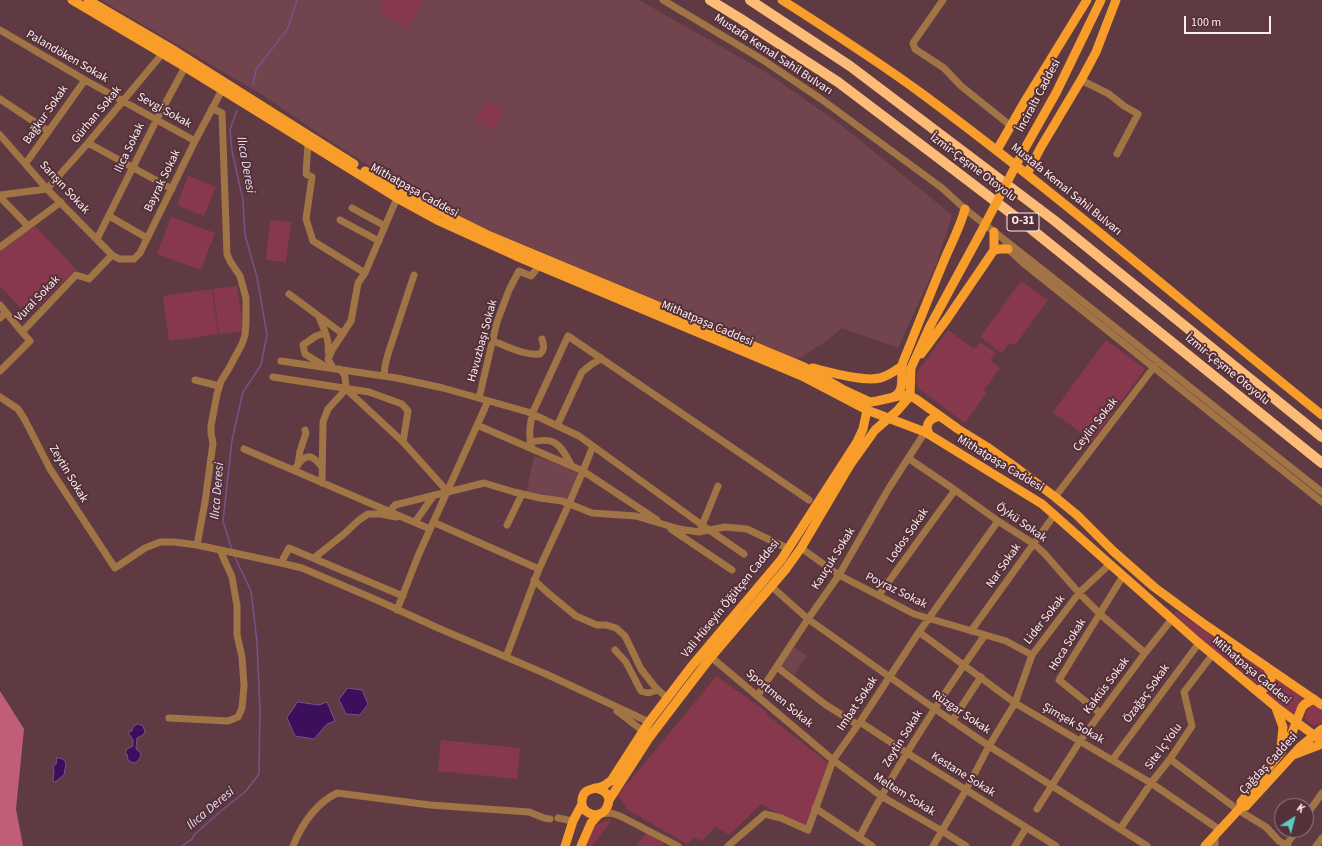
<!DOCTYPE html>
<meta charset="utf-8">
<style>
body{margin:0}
#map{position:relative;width:1322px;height:846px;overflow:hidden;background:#603a42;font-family:"Source Sans 3",sans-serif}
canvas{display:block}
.north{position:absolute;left:1274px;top:798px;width:40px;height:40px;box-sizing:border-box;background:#543038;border:1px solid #977c82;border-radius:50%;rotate:36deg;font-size:11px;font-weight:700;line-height:16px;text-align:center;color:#fceef0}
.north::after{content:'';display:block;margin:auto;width:14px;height:18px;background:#57cec1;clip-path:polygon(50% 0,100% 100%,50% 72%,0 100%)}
.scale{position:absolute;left:1184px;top:16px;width:87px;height:18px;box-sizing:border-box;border:2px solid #fceef0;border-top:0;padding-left:5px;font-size:12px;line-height:14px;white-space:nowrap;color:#fceef0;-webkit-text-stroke:3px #543038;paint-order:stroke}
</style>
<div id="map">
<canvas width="1322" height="846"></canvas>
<div class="north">K</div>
<div class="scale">100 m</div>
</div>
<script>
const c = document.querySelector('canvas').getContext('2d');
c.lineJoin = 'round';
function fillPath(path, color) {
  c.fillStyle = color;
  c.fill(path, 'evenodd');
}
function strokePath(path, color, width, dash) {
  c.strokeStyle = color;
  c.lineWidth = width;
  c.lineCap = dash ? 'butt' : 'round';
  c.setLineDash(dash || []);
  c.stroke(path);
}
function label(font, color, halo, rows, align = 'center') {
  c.font = font + ' "Source Sans 3",sans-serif';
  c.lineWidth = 4;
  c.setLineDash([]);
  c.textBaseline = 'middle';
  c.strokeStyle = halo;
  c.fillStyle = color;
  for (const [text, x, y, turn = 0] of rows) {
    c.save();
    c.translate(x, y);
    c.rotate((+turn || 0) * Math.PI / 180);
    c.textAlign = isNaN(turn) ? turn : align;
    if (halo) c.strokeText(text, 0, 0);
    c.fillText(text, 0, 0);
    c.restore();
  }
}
fillPath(new Path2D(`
 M101,0H639L764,71L836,121L952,215L936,265L898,348L842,328L825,342L798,359L491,231L397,184L318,133L261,94Z
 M534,456L550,461L579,474L567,501L526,494Z
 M794,647L807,656L794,675L781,665Z`), '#71444e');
fillPath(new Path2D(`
 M385,0H423L408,29L379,12Z
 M486,101L503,110L493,130L475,121Z
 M188,176L216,187L204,216L177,205Z
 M171,217L215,233L201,270L157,254Z
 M270,220L291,222L286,262L266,260Z
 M35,226L76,269L28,316L0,286V251Z
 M1021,281L1048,300L1016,344L1012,345L1009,343L1002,353L980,337Z
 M237,286L244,331L219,334L213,289Z
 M212,289L218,334L169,341L163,296Z
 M948,330L974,349L980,342L996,353L990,360L1000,368L984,390L987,392L965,423L919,389L916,382L918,371Z
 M1106,340L1145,369L1092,441L1053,412Z
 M1176,611L1264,671L1269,682L1259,687L1256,685L1213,650L1174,614Z
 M716,676L767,712L766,714L828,763L806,829L761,804L729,835L716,826L702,841L694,837L687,844L628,810L618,795L706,689Z
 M1275,678L1307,698L1295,715L1263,693Z
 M1314,705H1317L1322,708V722C1308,733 1297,711 1314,705Z
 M441,740L520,748L517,779L438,771Z
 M610,819L611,821L592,846H586L594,826Z
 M646,833L664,843L662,846H636Z`), '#88384d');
fillPath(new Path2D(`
 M0,691L24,729L16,809L23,846H0Z`), '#c05e77');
const water = new Path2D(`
 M348,688L362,690L368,704L360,715L346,714L339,700Z
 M298,702L319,705L327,702L335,721L327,724L314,739L295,736L287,718Z
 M138,724L143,726L145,732L143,735L137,738L136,749L140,752L141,756L137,762L133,763L128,760L127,754H125L127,749L133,746V740L129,734V731H132L133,727Z
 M57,758L63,759L66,763L64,775L55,782L53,781L54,771L53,766L56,764Z`);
fillPath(water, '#3c0f5d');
strokePath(water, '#765289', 1);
strokePath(new Path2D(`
 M253,85L256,70L288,28L297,0
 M232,550L223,521L232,440L243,392L261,365L267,335L257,277L245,235L243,200L232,151L230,130L237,110
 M182,846L192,839L194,835L221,811L246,791L259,774L260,710L257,642L251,591L234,555`), '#765289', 1.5);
strokePath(new Path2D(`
 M663,0L763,60L821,99L942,188L965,209C1085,302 1203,398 1322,492
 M943,0L913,43L915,49L944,68L961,86L1011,126
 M0,30L85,80L195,141
 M1081,80L1109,94L1124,106L1138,114L1117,154
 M0,99L48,131
 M0,135L47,189L112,255L119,259H134L140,253L195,141L222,90
 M88,143L172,189
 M308,143L306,174L312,177L306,219L313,241L365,273L397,198
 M26,163L85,80
 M0,195L47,189L88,143L162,54
 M0,197L28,226
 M352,208L385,226
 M109,216L147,238
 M340,220L379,241
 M97,239L157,119L185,67
 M1006,245L1008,249L1023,263L1322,502
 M0,247L61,202
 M289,294L343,334
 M0,305L22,332
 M319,317C322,325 327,334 328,343C328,348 328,351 329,356
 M0,318L6,312
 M493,341C507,346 525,356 540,354C545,349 544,345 542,339
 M281,361L397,378L443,388L528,412L579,436L702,525L744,554
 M323,365L305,354L303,345L316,336L325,333
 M333,368L328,359L332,350L351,321L358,283L365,273
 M339,369C347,374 345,381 346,389L403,442
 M0,371L30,341L22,332L76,275L89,279L112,255
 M384,376L385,366L388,354L414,275
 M273,377L369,392L402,404L408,411L403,442L447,491
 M195,380L219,386
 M0,397L18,409L25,420L50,469L115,568L145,548L160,542H174L197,545L281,563L302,568L379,601L438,628L546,674L649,722
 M479,398L497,322L509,290L519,271L531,276L539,266
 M477,425L583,471L569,504L539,569L506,657
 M557,426L582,372L592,364L599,360L600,357
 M530,442C558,436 560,446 572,466
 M593,446L583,471L657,520
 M244,449L430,529
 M532,449C528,434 530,428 532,414L568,336L809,500
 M908,458L955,490L998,521L1034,544L1044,553L1079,593L1100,614L1145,653
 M298,464C308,452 313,456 322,467
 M293,470L298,465L300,451L306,433L305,430
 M322,483L323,422L328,409L346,389
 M1055,497L1154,367
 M390,511L395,505L403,503L484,483L514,492L540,498L562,501L592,513L636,516L679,529L699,532L725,527L747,529L789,549
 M415,522L434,495
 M433,522L539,569
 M507,525L522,494
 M701,528L718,486
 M671,529L732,570
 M197,545L205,502L213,443L211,433V426L217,394L221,381L228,370L242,344L245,335L246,324V298L240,276L230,261L227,254L222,113L212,108
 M801,548L839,575L914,614L1006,641L1032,655
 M314,558L344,534L359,520L368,514H381L396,517
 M281,563L289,548L403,596
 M534,580L548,593L576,616L597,625H606L616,628L625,636L641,669L655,687L667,698
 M771,586L808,619L935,709L989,746L1147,846
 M879,595L955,490
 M397,610L418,556L488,401
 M971,631L1055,514
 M919,632L1015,703L1151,783L1220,830
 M615,650L626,662L641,691L648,693L658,690
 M711,657L833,760L881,796L942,831L966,846
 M777,667L826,705L858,725
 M758,695L808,619L839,575L889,488L925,432
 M617,711L643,731
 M1100,713L1059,680L1123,576
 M169,718L228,721L238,717L242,708L244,686L242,657L237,635V606L232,577L220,550
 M952,721L981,677
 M860,722L907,753L1056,846
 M1113,759L1199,643
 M1170,759L1238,810L1266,827L1279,841L1288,846
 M815,808L872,846
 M1037,809L1080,741L1145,653L1172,619
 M600,814L611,813L620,816L678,846
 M1306,816L1322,793
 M558,818L573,821
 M1120,829L1151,783L1170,759L1192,726L1184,692L1213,654
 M859,838C895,767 939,700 985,635
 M1286,845L1297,830
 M293,846C302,824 315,804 337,793L430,805L529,812L544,818L550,819
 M728,846L765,814L781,818L808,830L833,760L860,722L919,632L998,521
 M933,846L966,790L989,746L1015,703L1032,655L1079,593L1110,564
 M1015,846L1026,828
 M1215,846V836
 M1316,846L1322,838`), '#a17446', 7);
strokePath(new Path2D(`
 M72,0L185,67L397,198L439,221L516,256L802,376L867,410L925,432L1042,504L1199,643L1276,707L1322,741
 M88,0L175,51L354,164
 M782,0C829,30 876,60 921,93C1059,195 1189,308 1322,415
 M1025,148L1056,93L1101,0
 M997,150L1025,101L1087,0
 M365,171L407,195L490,236L804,367L842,389L870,402L877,401L903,395L910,396L916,399L958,429L987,447L1018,469L1055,497L1077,515L1113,551L1154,587L1204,624L1322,705
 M1027,174L1041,147L1081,80L1096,52L1116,0
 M994,250L1000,249H1008
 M921,354L947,319L994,250V232
 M812,368C829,372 863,382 880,378C888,376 895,371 902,366
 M893,397C907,391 899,373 903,362C916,330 928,299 941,268C949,247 959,231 965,209
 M929,434C924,424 930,418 940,416
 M1255,690C1271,689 1275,681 1267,667
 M1276,708L1283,727L1281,748
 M1293,755L1322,744
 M595,788C606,790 612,797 607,807C601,821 580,814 582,800C583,787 595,790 603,786C606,785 608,782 611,781L649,722L691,667L781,560L857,442L863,429L867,410
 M609,800L649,738L684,692L711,657L786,569L801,548L850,465L875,430L897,411L910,396L911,368L929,328L980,234
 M1241,807V802L1281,752L1292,733L1302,707L1305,704L1314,699
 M565,846L573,821L582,804
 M581,846L591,823L599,814
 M1205,846L1241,807L1246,806L1300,747L1322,729`), '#f99d2a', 9);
strokePath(new Path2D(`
 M710,0L741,19L838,82L945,163L1025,224L1322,463
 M750,0L850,66L1055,221L1322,437`), '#fdbb78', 10);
strokePath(new Path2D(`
 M980,234L1025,148`), '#f99d2a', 9);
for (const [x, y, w] of [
 [1023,222,32]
]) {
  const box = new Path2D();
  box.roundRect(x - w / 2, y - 9, w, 18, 3);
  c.fillStyle = '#543038';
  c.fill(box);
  strokePath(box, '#fceef0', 1);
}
label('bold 11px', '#fceef0', null, [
 ["O-31",1023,222]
]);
label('12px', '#fceef0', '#543038', [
 ["Mustafa Kemal Sahil Bulvarı",773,55,33],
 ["Palandöken Sokak",67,57,30],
 ["İnciraltı Caddesi",1039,96,-62],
 ["Sevgi Sokak",164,111,29],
 ["Bağkur Sokak",46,115,-55],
 ["Gürhan Sokak",97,115,-50],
 ["Ilıca Sokak",130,148,-64],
 ["İzmir-Çeşme Otoyolu",973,168,37],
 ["Bayrak Sokak",163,181,-64],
 ["Sarışın Sokak",64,188,47],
 ["Mustafa Kemal Sahil Bulvarı",1066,190,39],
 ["Mithatpaşa Caddesi",414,191,29],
 ["Vural Sokak",38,299,-46],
 ["Mithatpaşa Caddesi",707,324,23],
 ["Havuzbaşı Sokak",483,341,-75],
 ["İzmir-Çeşme Otoyolu",1227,370,39],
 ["Ceylin Sokak",1096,425,-52],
 ["Mithatpaşa Caddesi",1000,464,31],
 ["Zeytin Sokak",68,474,59],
 ["Öykü Sokak",1021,523,35],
 ["Lodos Sokak",908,536,-55],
 ["Kauçuk Sokak",834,559,-58],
 ["Nar Sokak",1004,566,-55],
 ["Poyraz Sokak",896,591,26],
 ["Vali Hüseyin Öğütçen Caddesi",731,599,-51],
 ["Lider Sokak",1045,620,-52],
 ["Hoca Sokak",1068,645,-58],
 ["Mithatpaşa Caddesi",1251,671,40],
 ["Kaktüs Sokak",1107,686,-53],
 ["Özağaç Sokak",1147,694,-54],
 ["Sportmen Sokak",779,699,40],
 ["Imbat Sokak",858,704,-56],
 ["Rüzgar Sokak",961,713,34],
 ["Şimşek Sokak",1073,724,30],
 ["Zeytin Sokak",903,739,-58],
 ["Site İç Yolu",1164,747,-54],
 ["Çağdaş Caddesi",1269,764,-47],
 ["Kestane Sokak",963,775,32],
 ["Meltem Sokak",904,795,32]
]);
label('italic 13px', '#e7ddf3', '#543038', [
 ["Ilıca Deresi",245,165,80],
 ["Ilıca Deresi",218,491,-85],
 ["Ilıca Deresi",211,809,-40]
]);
</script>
